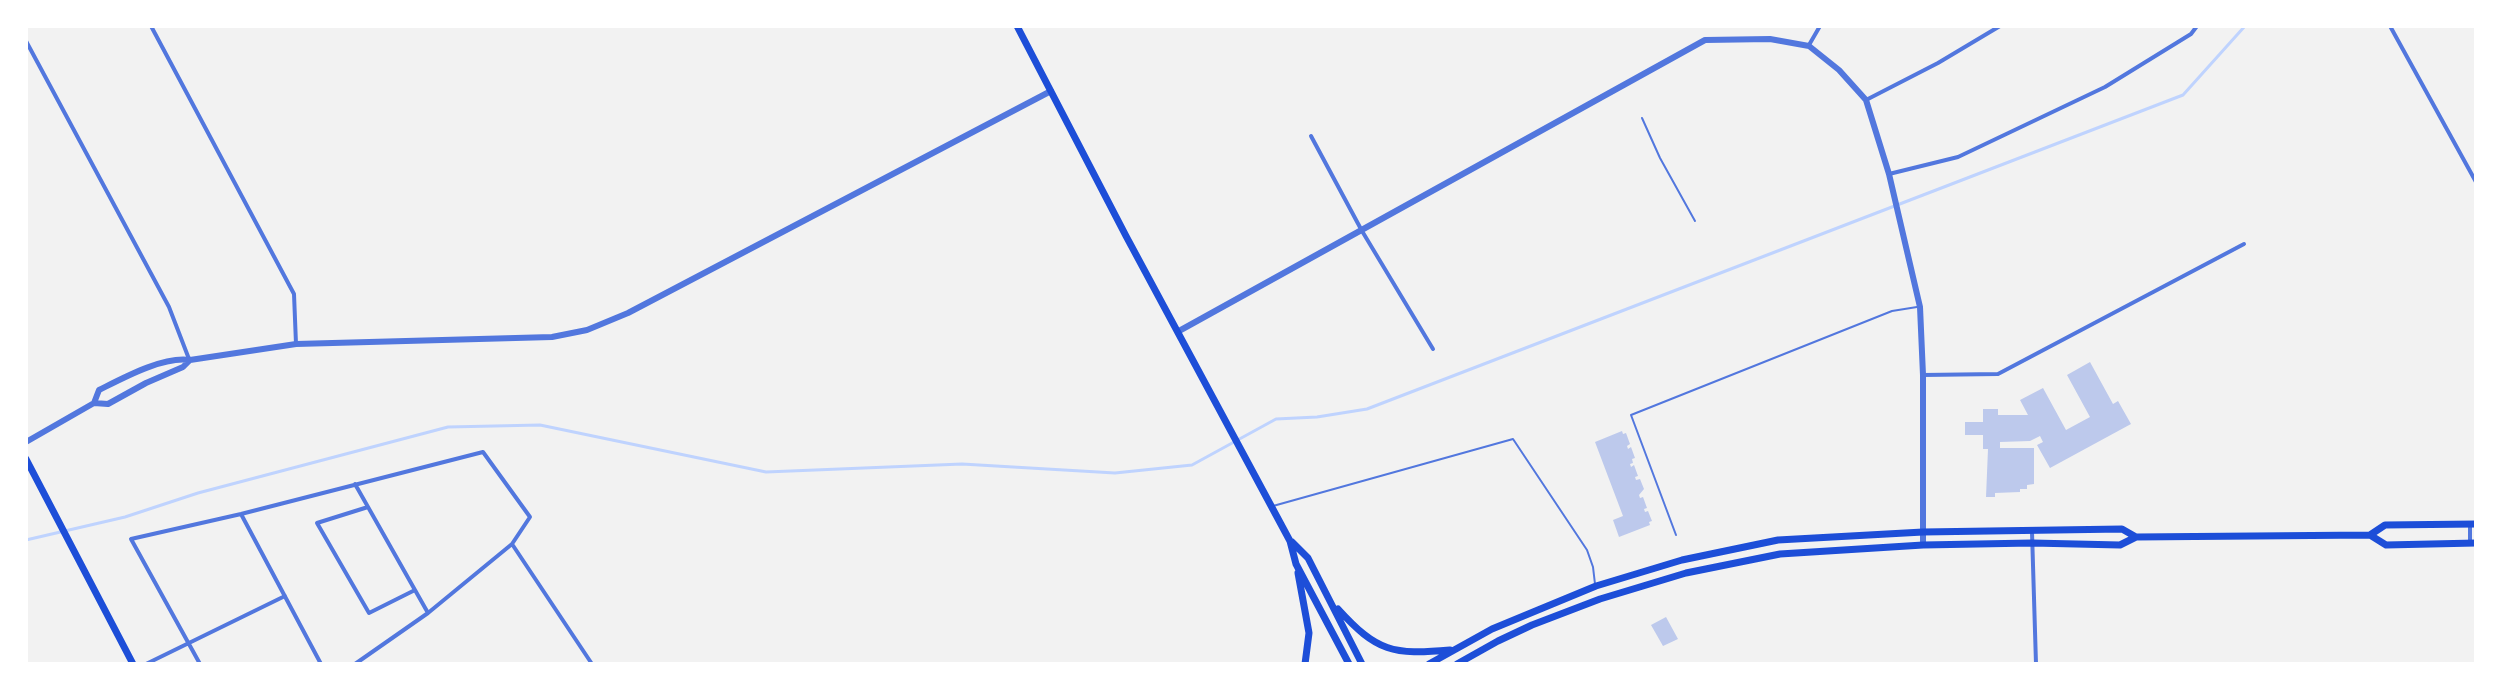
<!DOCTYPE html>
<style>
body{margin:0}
#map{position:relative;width:2502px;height:690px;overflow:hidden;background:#f2f2f2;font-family:Arial,sans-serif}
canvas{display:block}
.frame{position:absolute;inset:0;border:28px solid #fff;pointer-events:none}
</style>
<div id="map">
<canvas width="2502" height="690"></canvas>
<div class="frame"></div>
</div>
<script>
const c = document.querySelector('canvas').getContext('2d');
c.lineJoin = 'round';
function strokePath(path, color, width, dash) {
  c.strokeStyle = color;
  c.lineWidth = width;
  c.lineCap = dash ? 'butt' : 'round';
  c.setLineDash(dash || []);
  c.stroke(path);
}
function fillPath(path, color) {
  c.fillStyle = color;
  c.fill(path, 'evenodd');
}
strokePath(new Path2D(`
 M26,540L125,517L198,493L448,427L540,425L766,472L962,464L1115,473L1192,465L1276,419L1317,417L1367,409L2183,95L2245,26`), '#bfd3fe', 3);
fillPath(new Path2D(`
 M2090,362L2113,404L2118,401L2131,424L2050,468L2037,445L2043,442L2040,436L2030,441L2000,442V448H2034V484L2027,485V489H2020V492L1995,493V497H1986L1988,449H1983V435H1965V422H1983V409H1998V415H2028L2020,400L2043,388L2066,430L2090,417L2067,375Z
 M1622,431L1623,434L1626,433L1630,444L1627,446L1628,449L1631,447L1635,458L1632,459L1633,463L1630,464L1631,467L1634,465L1638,476L1635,477L1636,480L1640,479L1644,489L1639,495L1640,498L1643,497L1647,508L1644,509L1645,512L1648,511L1652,521L1649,522L1650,525L1619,537L1613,520L1623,516L1595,442Z
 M1666,617L1678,639L1663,646L1651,625Z`), '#bdc9ec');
strokePath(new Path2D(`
 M1642,118L1660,158L1695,221
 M1273,506L1513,439L1587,550L1593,567L1595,584
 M1676,535L1631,415L1892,311L1917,307`), '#5277de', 2);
strokePath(new Path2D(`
 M151,26L294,294L296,344
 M2390,26L2476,182
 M26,41L169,307L189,359
 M1809,45L1820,26
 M1866,100L1938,63L2000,26
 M1311,136L1362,231L1433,349
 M1889,174L1958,157L2105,87L2191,34L2197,26
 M1923,375L1998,374L2244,244
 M355,484L428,613
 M368,507L317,523L369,613L415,590
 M241,514L321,664
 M2470,526V543
 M2032,532L2036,664
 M512,544L592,664
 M146,664L285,596
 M200,664L131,539L241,514L483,452L530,517L512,544L428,613L355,664`), '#5277de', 4);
strokePath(new Path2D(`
 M1179,331L1705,40L1770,39L1809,46L1839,70L1866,100L1889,174L1920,307L1923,375V545
 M94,403L99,390C123,378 163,356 190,360L296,344L552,337L587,330L628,313L1051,91
 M26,442L94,403L108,404L146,383L183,367L190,360`), '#5277de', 6);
strokePath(new Path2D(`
 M1017,26L1126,236L1290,541L1296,564L1349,664
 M26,459L133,664
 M2370,535L2385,525L2476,524
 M1292,542L1308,558L1362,664
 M1298,573L1309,633L1305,664
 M1338,609C1377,652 1393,655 1450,650
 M1429,664L1492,629L1596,586L1682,560L1778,540L1923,532L2122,529L2136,537
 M1457,664L1498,641L1532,625L1600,599L1686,573L1780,554L1923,545L2032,543L2120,545L2136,537L2370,535L2386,545L2476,543`), '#1d4ed8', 7);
</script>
